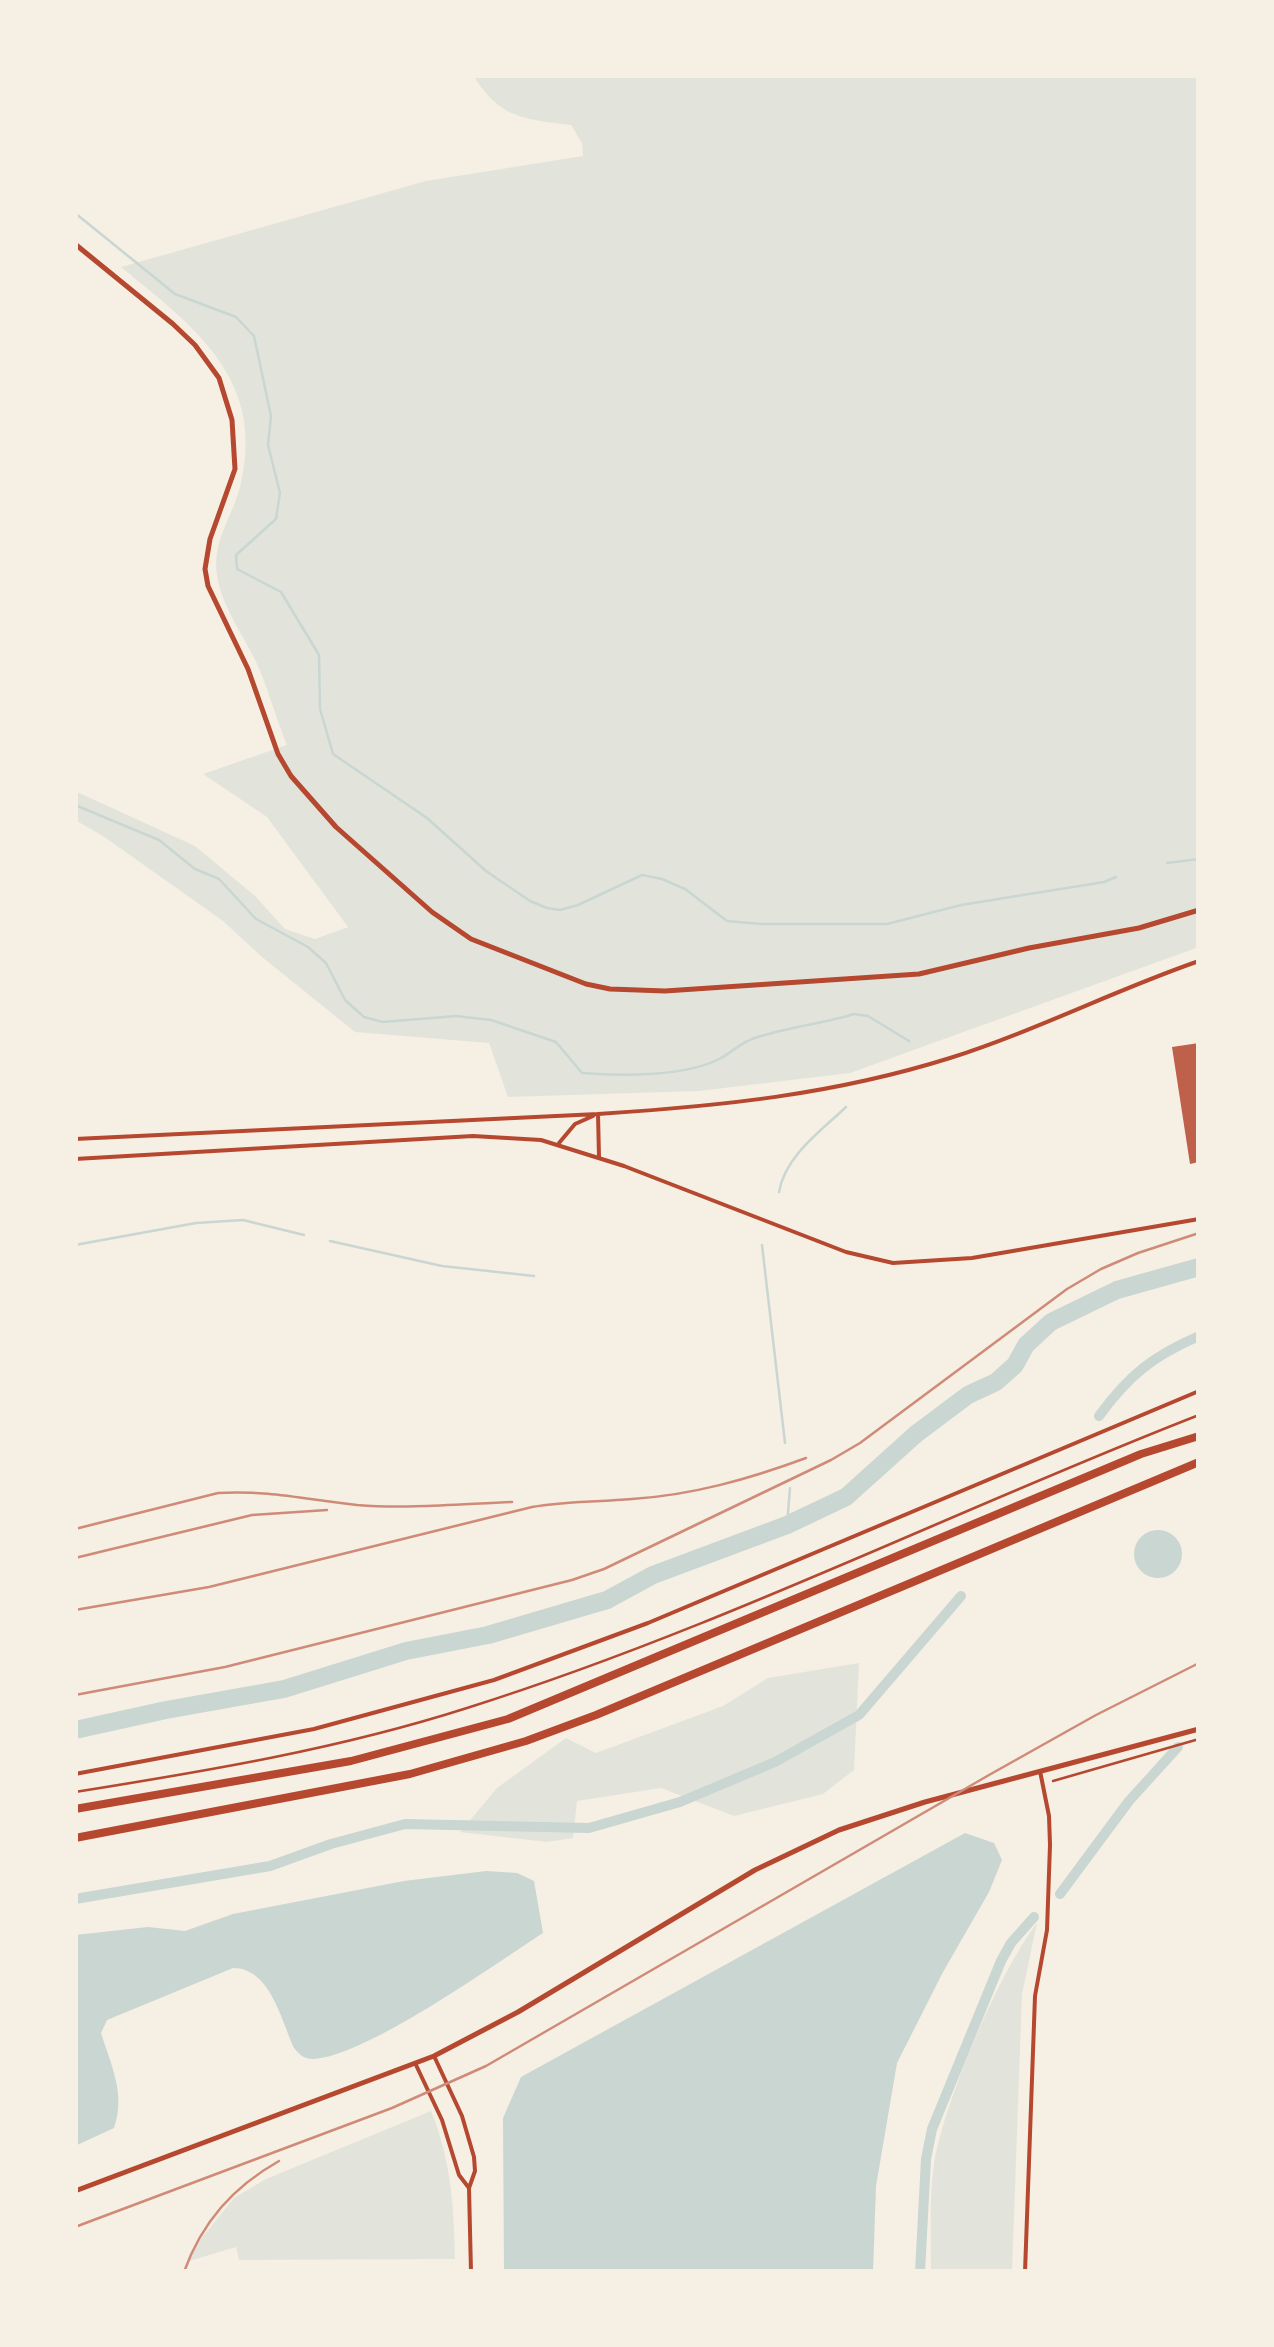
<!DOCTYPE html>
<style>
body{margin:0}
#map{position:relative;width:1274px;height:2347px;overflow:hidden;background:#f6efe4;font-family:"Playfair Display",serif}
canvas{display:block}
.frame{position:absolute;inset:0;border:78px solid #f6efe4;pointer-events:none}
</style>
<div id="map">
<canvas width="1274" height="2347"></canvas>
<div class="frame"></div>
</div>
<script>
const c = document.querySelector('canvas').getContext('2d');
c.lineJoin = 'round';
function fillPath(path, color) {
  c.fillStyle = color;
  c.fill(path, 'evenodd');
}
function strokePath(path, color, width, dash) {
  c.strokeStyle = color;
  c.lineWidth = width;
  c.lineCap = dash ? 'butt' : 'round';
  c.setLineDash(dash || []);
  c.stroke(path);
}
fillPath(new Path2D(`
 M473,75H1199V947L850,1073L699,1091L508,1097L489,1043L355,1032L262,957L223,921L103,836L75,820V791L195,846L255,896L285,929L315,939L348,927L267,817L203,774L287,745C276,719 269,691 258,666C245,637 221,606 217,575C212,542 232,517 240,487C267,379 194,327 121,267L426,181L583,156L582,143L571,125C524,119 500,119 473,75Z
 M859,1663L854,1770L823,1794L734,1816L661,1788L577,1801L573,1838L547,1842L460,1832L497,1788L566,1738L596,1753L723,1706L768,1678Z
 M1037,1923L1022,1994L1012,2272H931C931,2237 929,2198 934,2164C945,2100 998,1974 1037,1923Z
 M431,2111C451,2160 454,2207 455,2259L239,2260L236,2247L189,2261L201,2239L234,2198L266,2179Z`), '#e2e4dc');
fillPath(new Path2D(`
 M1134 1554a24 24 0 1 1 48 0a24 24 0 1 1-48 0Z
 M965,1833L994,1843L1002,1860L989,1892L943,1972L897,2063L876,2186L873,2272H504L503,2118L521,2077Z
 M486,1871L517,1873L534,1881L543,1933C495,1964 365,2057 313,2059C304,2059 300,2055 294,2048C281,2019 270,1968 233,1968L107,2020L101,2033C111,2065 126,2094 114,2128L75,2146V1935L148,1927L185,1931L233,1914L404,1881Z`), '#c9d6d2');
strokePath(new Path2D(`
 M75,213L175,294L236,317L254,336L271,416L268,445L280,493L276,519L236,555L237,569L281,592L319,655L320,709L333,754L427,818L486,871L530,901L547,908L560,910L578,905L642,875L662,879L685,889L727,921L761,924H887L961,905L1104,882L1116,877
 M75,805L159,840L195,869L219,879L256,919L308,947L326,963L345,1000L364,1017L383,1022L456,1016L491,1020L556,1042L582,1073C620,1076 687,1077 721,1058C734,1051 741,1042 755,1038C787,1027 822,1024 854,1014L868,1016L909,1041
 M1167,863L1199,859
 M779,1192C785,1156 821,1131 846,1107
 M330,1241L442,1266L534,1276
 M75,1245L196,1223L243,1220L304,1235
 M762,1245L785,1443
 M787,1525L790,1488`), '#c9d6d2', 2.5);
strokePath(new Path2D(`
 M1099,1416C1129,1375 1153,1356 1199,1336
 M1060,1894L1129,1801L1178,1747
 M75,1899L270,1866L331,1844L405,1824L589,1828L680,1802L775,1762L859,1715L961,1596
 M920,2272L926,2159L932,2129L1001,1961L1011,1943L1034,1917`), '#c9d6d2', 10);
strokePath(new Path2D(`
 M75,1730L166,1710L284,1689L406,1651L488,1635L607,1600L653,1575L787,1525L846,1497L916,1434L968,1395L996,1382L1015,1365L1026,1345L1051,1322L1117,1290L1199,1267`), '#c9d6d2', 18);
fillPath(new Path2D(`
 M1199,1043V1162L1190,1164L1172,1047Z`), '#bf614a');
strokePath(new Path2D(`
 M1053,1781L1199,1739
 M75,1792C207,1771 339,1749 467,1708C718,1629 955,1510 1199,1415`), '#b5482f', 2.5);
strokePath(new Path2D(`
 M75,1139L598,1114
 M559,1143L575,1124L593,1116
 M599,1157L598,1114C720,1106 832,1095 950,1058C1035,1031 1115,990 1199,961
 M75,1159L473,1136L541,1140L624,1166L846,1252L893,1263L972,1258L1199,1219
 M75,1774L314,1729L494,1680L648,1623L1199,1391
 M434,2056L462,2116L474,2157L475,2171L469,2188L471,2272
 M416,2065L442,2120L459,2175L469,2188
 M1025,2272L1035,1996L1047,1930L1050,1845L1049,1816L1040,1771`), '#b5482f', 4);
strokePath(new Path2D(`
 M75,244L173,324L195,345L219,378L232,420L235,469L210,539L205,569L208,586L248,669L278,754L291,776L336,827L432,912L471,939L586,984L610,989L665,991L919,974L1029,948L1139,928L1199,910
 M75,2191L434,2056L518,2012L755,1870L839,1830L925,1802L1199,1729`), '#b5482f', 5);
strokePath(new Path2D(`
 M75,1809L351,1761L508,1719L1141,1454L1199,1436
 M75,1838L410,1774L526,1741L596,1715L1199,1462`), '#b5482f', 8);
strokePath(new Path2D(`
 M75,1529L218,1493C268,1490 308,1500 357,1505C408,1509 461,1504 512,1502
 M75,1558L252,1515L327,1510
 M75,1610L209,1587L532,1507C565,1501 598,1502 632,1499C693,1495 749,1479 806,1458
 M75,1695L225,1667L572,1580L604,1569L831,1460L860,1443L1067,1289L1101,1269L1138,1253L1199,1233
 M75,2227L392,2108L486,2066L989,1775L1096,1715L1199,1663
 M184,2272C202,2222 233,2187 279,2161`), '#cf8b77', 2.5);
</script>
